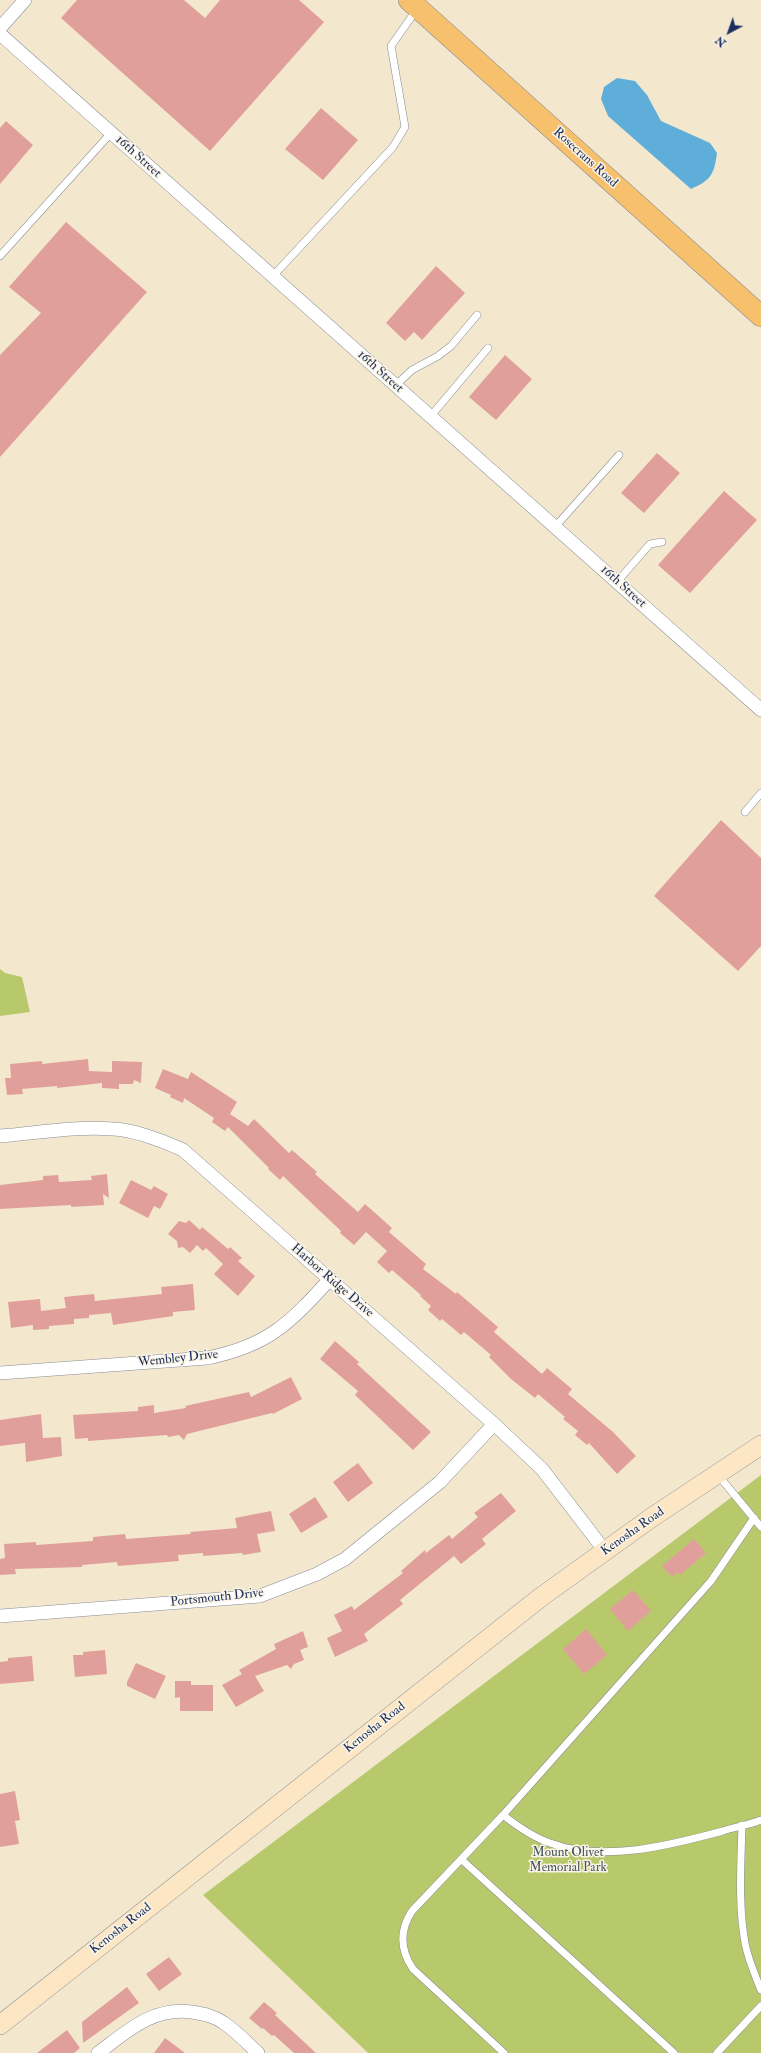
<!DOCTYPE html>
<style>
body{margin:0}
#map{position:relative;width:761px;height:2053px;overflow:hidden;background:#f3e8ce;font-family:"IM FELL Double Pica",serif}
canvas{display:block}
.north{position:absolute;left:709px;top:12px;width:40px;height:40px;-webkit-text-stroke:3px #fcf5e5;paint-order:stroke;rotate:221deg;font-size:11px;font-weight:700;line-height:16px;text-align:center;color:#1b2f5e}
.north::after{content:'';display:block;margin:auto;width:14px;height:18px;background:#1b2f5e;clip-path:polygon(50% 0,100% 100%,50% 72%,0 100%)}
</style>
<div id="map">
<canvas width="761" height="2053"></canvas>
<div class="north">N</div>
</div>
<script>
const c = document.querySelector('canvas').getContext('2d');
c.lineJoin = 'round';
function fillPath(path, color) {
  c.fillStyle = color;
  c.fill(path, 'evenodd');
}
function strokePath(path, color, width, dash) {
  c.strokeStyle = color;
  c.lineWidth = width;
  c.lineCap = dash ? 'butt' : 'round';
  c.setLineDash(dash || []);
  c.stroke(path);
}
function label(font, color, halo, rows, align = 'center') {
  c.font = font + ' "IM FELL Double Pica",serif';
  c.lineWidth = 3;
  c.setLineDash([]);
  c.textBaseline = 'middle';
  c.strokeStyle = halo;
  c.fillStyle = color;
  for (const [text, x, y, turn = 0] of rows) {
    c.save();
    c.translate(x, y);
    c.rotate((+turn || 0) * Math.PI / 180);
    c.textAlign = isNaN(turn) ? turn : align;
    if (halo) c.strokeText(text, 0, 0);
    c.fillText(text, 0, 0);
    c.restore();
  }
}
fillPath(new Path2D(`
 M0,969L5,973L22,977L30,1012L0,1016Z
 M761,1475V2053H368L203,1895Z`), '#b8c96b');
fillPath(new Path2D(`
 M617,78L635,81L647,95L661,121L710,143L717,153C714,175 711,180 691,189L608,116L601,99L604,87Z`), '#5fadd9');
fillPath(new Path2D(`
 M77,0H184L205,18L220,0H299L324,22L210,151L61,18Z
 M321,108L358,140L323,180L285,149Z
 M6,121L33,145L0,184V128Z
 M66,222L147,292L0,457V355L41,313L9,287Z
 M436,266L465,293L422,340L414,332L405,341L386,323Z
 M505,355L532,379L496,420L469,397Z
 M657,453L680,473L644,513L621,493Z
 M724,491L757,520L690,593L658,565Z
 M721,820L761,858V946L738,971L654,896Z
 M88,1059L89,1071L112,1072V1061L142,1062L141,1083L134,1080L133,1084H119V1089L102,1088V1083L57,1088V1086L22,1089L23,1094L7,1095L5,1078H11L10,1064L42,1061V1064Z
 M163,1069L188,1079L191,1072L237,1102L230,1114L248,1126L254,1119L289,1153L292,1150L317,1172L315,1174L358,1212L365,1204L392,1228L389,1232L426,1264L423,1269L456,1294L457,1292L498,1327L494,1332L542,1374L547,1368L572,1389L568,1394L613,1432L636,1456L617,1474L589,1443L587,1445L575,1435L578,1431L563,1419L565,1417L538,1394L535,1398L511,1379L489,1357L491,1355L464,1332L461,1335L442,1319L440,1321L428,1310L431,1306L420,1296L421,1295L392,1270L389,1273L377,1262L387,1251L366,1232L354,1245L340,1233L341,1231L283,1176L280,1180L268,1169L269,1168L228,1127L225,1131L212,1122L214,1118L184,1098L183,1103L170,1097L171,1095L155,1088Z
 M107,1174L109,1198L103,1194L104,1205L71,1207V1205L0,1209V1185L43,1180V1176L58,1175L59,1182L92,1180L91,1176Z
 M131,1180L151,1190L154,1186L168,1194L160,1209L154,1206L148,1218L119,1203Z
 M189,1220L200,1230L202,1227L228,1249L230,1247L242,1258L238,1261L255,1276L238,1296L214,1274L223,1264L206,1248L203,1251L197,1245L190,1253L183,1247L178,1248L177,1241L168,1234L179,1221L186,1223Z
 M193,1284L195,1310L173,1312V1316L113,1325L111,1313L89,1315V1318L74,1319V1324L49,1326V1329L33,1330V1325L11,1328L8,1302L40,1299L41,1311L66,1308L64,1297L94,1294L95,1301L162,1294L161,1287Z
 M335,1341L359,1362L357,1364L431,1432L413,1450L355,1395L358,1391L320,1359Z
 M291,1377L302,1399L273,1414L272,1413L187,1434L184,1440L179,1435L168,1437L167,1435L88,1441V1438L75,1439L73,1415L138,1411V1407L154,1405V1413L186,1408L185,1406L249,1392L251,1397Z
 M41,1414L43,1438L61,1437L62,1456L26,1462L25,1443L0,1446V1420Z
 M358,1463L373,1483L348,1502L333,1482Z
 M501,1493L516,1511L482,1539L486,1544L461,1564L454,1556L400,1600L403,1604L364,1634L368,1641L335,1657L327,1638L342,1631L334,1615L352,1606L354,1610L403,1573L401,1571L425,1550L426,1553L449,1535L452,1539L478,1517L474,1513Z
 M315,1497L328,1517L301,1533L289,1514Z
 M271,1511L275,1531L257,1534L261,1552L243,1555L242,1553L203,1556V1553L178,1555L179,1561L118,1566L117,1562L82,1565V1567L15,1569L16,1574L0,1575V1559L5,1558L4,1544L36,1542V1545L93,1541V1537L125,1534L126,1539L191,1534L190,1532L237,1528L235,1518Z
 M694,1539L706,1553L680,1575L678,1572L672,1577L662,1566Z
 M633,1590L651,1611L628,1631L610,1609Z
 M586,1629L607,1655L584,1674L563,1649Z
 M303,1631L308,1647L300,1650L304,1660L294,1664L291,1669L287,1665L255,1676L264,1691L236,1707L222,1685L242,1674L239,1670L276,1649L274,1644Z
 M105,1650L107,1674L75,1677L73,1655H83V1652Z
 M32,1656L34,1681L0,1684V1662L8,1661V1658Z
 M136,1663L166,1676L155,1699L127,1686V1682Z
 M175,1681H191V1685H213V1711H180V1697L175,1698Z
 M15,1791L20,1820L15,1821L19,1844L0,1847V1794Z
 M169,1957L182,1974L159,1991L146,1974Z
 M127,1987L139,2003L83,2043L82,2022Z
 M264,2002L277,2013L275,2015L316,2053H294L274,2035L272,2036L263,2028L262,2029L249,2018Z
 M67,2030L80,2048L74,2053H37Z
 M165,2038L185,2053H154Z`), '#e19f9c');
const lane = new Path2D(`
 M0,256L111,133
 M272,277L393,147L405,127L391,46L417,9
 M395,386L412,370L438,356L451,346L477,315
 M430,417L488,348
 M555,527L619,455
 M617,582L650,544L662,542
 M745,812L761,793
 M718,1475L761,1527
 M503,1815C517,1826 532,1837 550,1843C603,1863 671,1845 723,1831C735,1827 749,1825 761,1820
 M742,1825C741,1864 738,1904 745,1943C748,1959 755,1975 761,1990
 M462,1860L674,2053
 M504,2053L413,1969C400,1950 399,1931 412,1911L503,1815L711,1581L754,1518
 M717,2053L761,2006`);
const street = new Path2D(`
 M0,28L25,0
 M0,34L761,710
 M0,1136C37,1133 76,1126 113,1129C136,1130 163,1141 183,1150L494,1424L542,1469L605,1551
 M0,1373L207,1358C268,1346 290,1323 330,1279
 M0,1616L260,1596L317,1574L345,1559L440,1482L494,1424
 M98,2053C128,2031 152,2007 192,2012C204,2014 214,2016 224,2023C236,2031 247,2043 258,2053`);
const secondary = new Path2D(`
 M0,2025L541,1597L651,1518L761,1445`);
const primary = new Path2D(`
 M409,0L761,316`);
strokePath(lane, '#878c96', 8);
strokePath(street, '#878c96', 14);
strokePath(secondary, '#878c96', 20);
strokePath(primary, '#878c96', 22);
strokePath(lane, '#fff', 7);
strokePath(street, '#fff', 13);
strokePath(secondary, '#fce6c4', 19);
strokePath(primary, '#f7c06c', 21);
label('13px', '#1b2f5e', '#fcf5e5', [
 ["16th Street",138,157,42],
 ["Rosecrans Road",585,158,42],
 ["16th Street",380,372,42],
 ["16th Street",623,587,42],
 ["Harbor Ridge Drive",332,1281,41],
 ["Wembley Drive",178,1359,-6],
 ["Kenosha Road",633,1532,-35],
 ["Portsmouth Drive",217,1598,-6],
 ["Kenosha Road",375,1728,-38],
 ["Kenosha Road",121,1929,-38]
]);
label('13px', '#425661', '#fcf5e5', [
 ["Mount Olivet",568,1853],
 ["Memorial Park",568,1868]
]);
</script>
